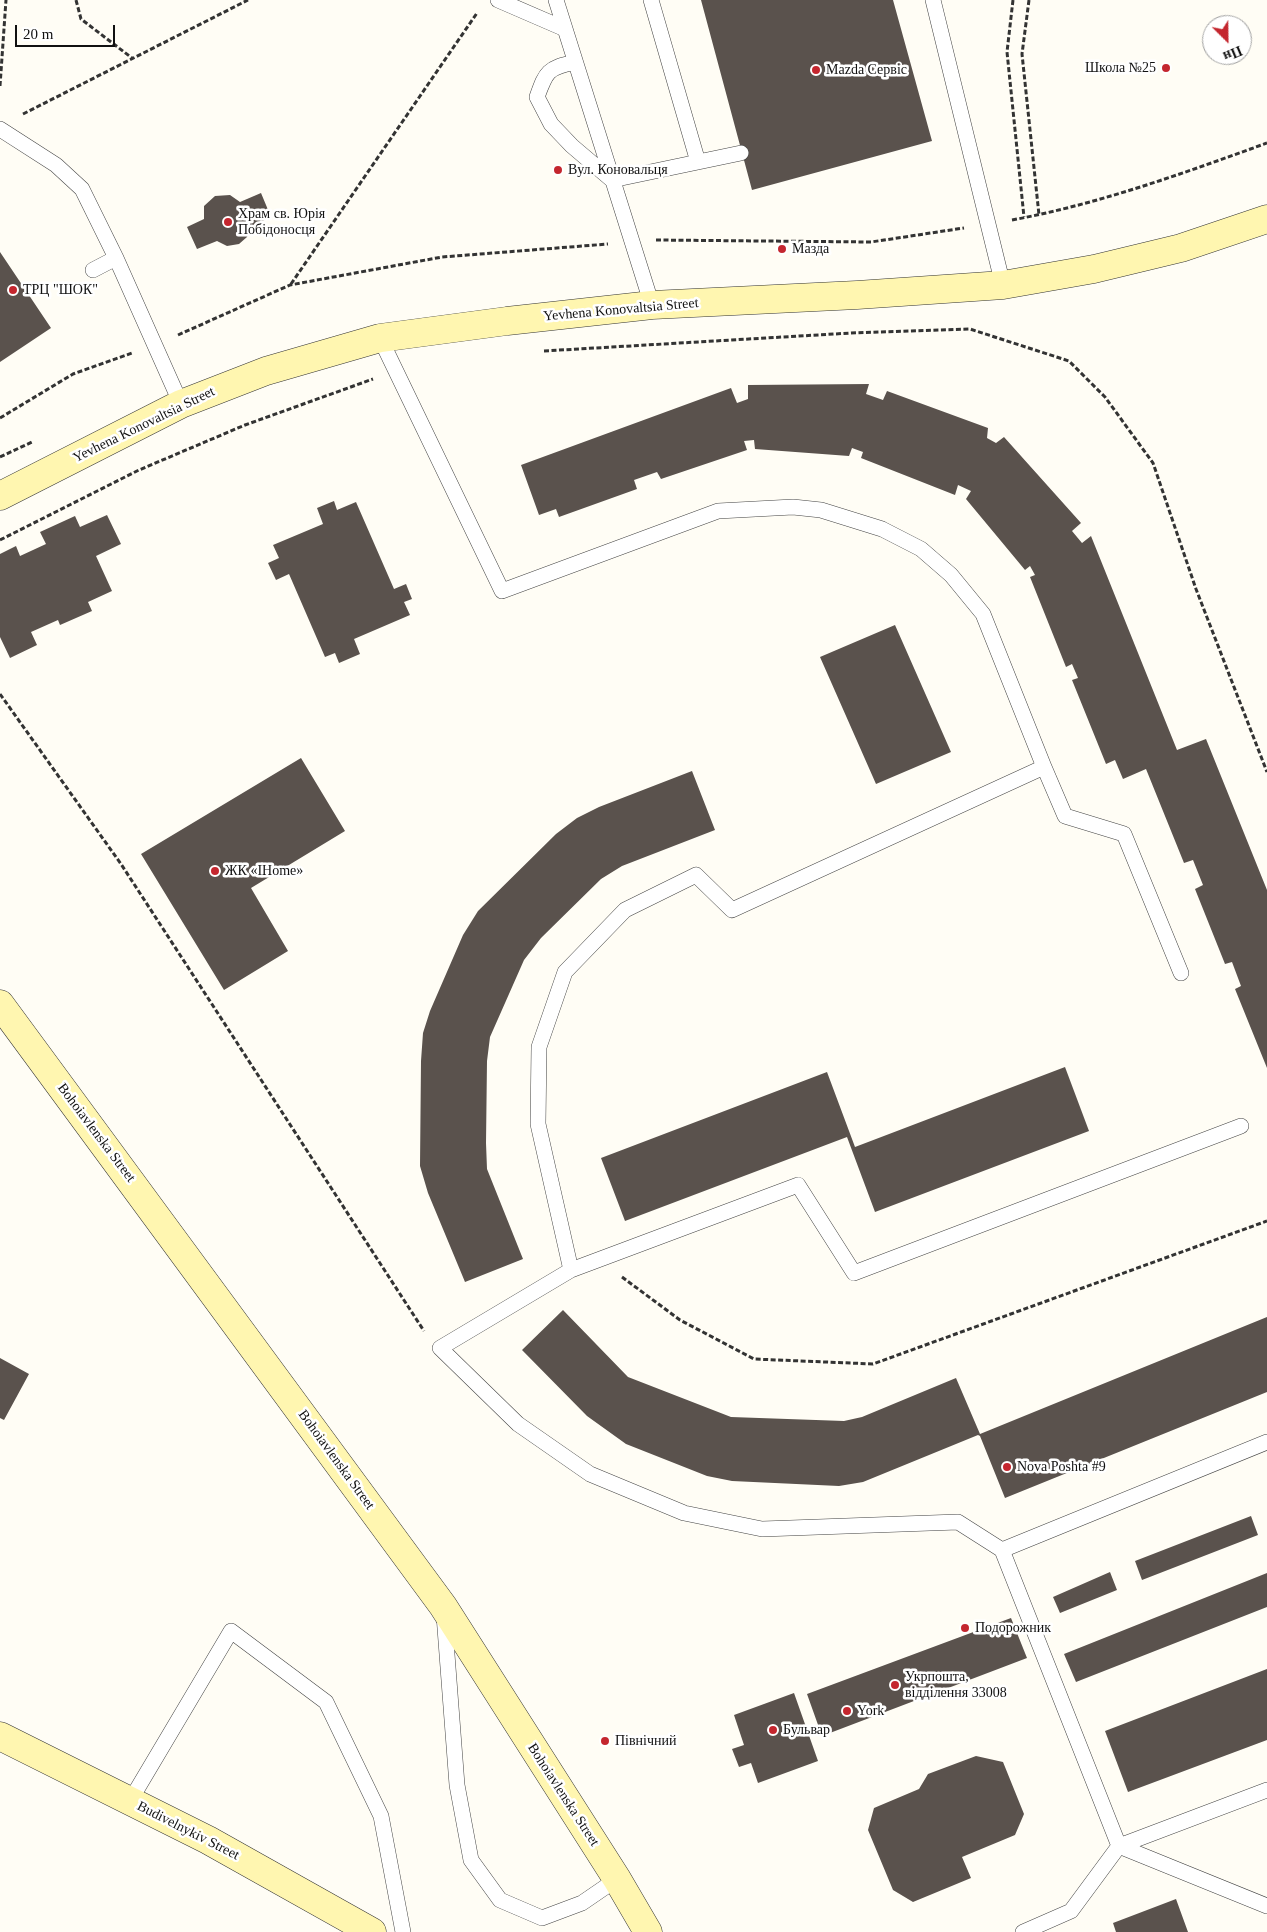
<!DOCTYPE html>
<meta charset="utf-8">
<style>
body{margin:0}
#map{position:relative;width:1267px;height:1932px;overflow:hidden;background:#fffdf5;font-family:Georgia,serif}
canvas{display:block}
.north{position:absolute;left:1202px;top:15px;width:50px;height:50px;box-sizing:border-box;background:#fff;border:1px solid #a0a0a0;border-radius:50%;rotate:157deg;font-size:14px;font-weight:700;line-height:20px;text-align:center;color:#111}
.north::after{content:'';display:block;margin:auto;width:18px;height:22px;background:#c4262e;clip-path:polygon(50% 0,100% 100%,50% 72%,0 100%)}
.scale{position:absolute;left:15px;top:25px;width:100px;height:22px;box-sizing:border-box;border:2px solid #111;border-top:0;padding-left:6px;font-size:15px;line-height:18px;white-space:nowrap;color:#111;-webkit-text-stroke:4px #fff;paint-order:stroke}
</style>
<div id="map">
<canvas width="1267" height="1932"></canvas>
<div class="north">Пн</div>
<div class="scale">20 m</div>
</div>
<script>
const c = document.querySelector('canvas').getContext('2d');
c.lineJoin = 'round';
function fillPath(path, color) {
  c.fillStyle = color;
  c.fill(path, 'evenodd');
}
function strokePath(path, color, width, dash) {
  c.strokeStyle = color;
  c.lineWidth = width;
  c.lineCap = dash ? 'butt' : 'round';
  c.setLineDash(dash || []);
  c.stroke(path);
}
function label(font, color, halo, rows, align = 'center') {
  c.font = font + ' Georgia,serif';
  c.lineWidth = 5;
  c.setLineDash([]);
  c.textBaseline = 'middle';
  c.strokeStyle = halo;
  c.fillStyle = color;
  for (const [text, x, y, turn = 0] of rows) {
    c.save();
    c.translate(x, y);
    c.rotate((+turn || 0) * Math.PI / 180);
    c.textAlign = isNaN(turn) ? turn : align;
    if (halo) c.strokeText(text, 0, 0);
    c.fillText(text, 0, 0);
    c.restore();
  }
}
fillPath(new Path2D(`
 M701,0H893L932,141L752,190Z
 M261,193L271,217L251,226L247,237L239,244L227,246L217,241L197,249L187,227L204,219V206L215,196L230,195L240,202Z
 M0,252L51,328L0,362Z
 M869,384L866,394L883,400L887,391L988,428L987,438L996,443L1004,437L1081,523L1072,531L1082,543L1091,536L1177,750L1206,739L1267,890V1068L1235,989L1241,986L1232,962L1225,964L1195,889L1203,885L1193,860L1184,863L1146,769L1123,779L1115,760L1106,764L1072,680L1078,678L1072,664L1066,667L1030,577L1035,575L1030,566L1025,570L966,499L971,491L958,485L955,495L861,458L863,452L852,448L849,456L755,449L754,440L744,441L747,450L661,479L657,472L634,480L637,489L559,517L556,509L539,515L521,465L731,388L737,403L748,399V385Z
 M334,501L337,510L356,502L394,589L406,584L412,599L404,602L410,615L354,639L360,654L339,663L335,653L325,657L289,574L276,580L268,563L279,558L273,545L323,524L317,508Z
 M107,515L121,544L96,556L112,591L88,602L92,611L60,625L58,620L31,632L37,645L10,658L0,637V554L16,546L20,556L46,544L40,532L75,516L80,527Z
 M895,625L951,752L876,784L820,657Z
 M301,758L345,831L251,888L288,951L224,990L141,854Z
 M692,771L715,830L622,866L601,879L541,938L524,960L490,1037L487,1061L486,1143L487,1169L523,1259L465,1282L428,1193L420,1166L421,1061L423,1033L430,1011L463,935L478,911L556,834L577,818L599,807Z
 M1065,1067L1089,1131L875,1212L847,1137L625,1221L601,1158L827,1072L855,1147Z
 M563,1310L628,1377L731,1417L844,1421L862,1417L956,1378L980,1434L1267,1317V1392L1005,1498L980,1436L978,1435L863,1482L839,1486L732,1481L707,1476L626,1444L587,1416L522,1350Z
 M0,1358L29,1374L4,1420L0,1418Z
 M1251,1516L1258,1535L1142,1580L1135,1561Z
 M1110,1572L1117,1590L1060,1613L1053,1597Z
 M1267,1573V1607L1076,1682L1064,1654Z
 M1011,1618L1027,1658L822,1736L807,1694Z
 M1267,1669V1740L1128,1792L1105,1731Z
 M794,1693L818,1761L758,1783L751,1763L739,1767L732,1749L744,1745L734,1715Z
 M976,1756L1003,1762L1024,1814L1015,1835L962,1857L971,1878L913,1902L893,1890L868,1830L874,1808L919,1789L928,1774Z
 M1176,1899L1188,1932H1116L1113,1923Z`), '#5a524d');
const lane = new Path2D(`
 M498,0L565,29
 M556,0L652,305
 M651,0L698,162
 M933,0L1003,285
 M575,62C547,68 546,72 537,97L551,124L572,146L612,180L741,153
 M0,129L56,165L82,189L116,258L181,404
 M93,270L116,258
 M380,338L502,591L718,511L793,507L821,510L882,529L921,549L951,575L983,614L1044,767L732,910L696,875L625,910L565,972L539,1047L538,1124L571,1270L440,1348L518,1424L590,1474L684,1513L762,1529L958,1522L1002,1550L1119,1846L1071,1911L1023,1932
 M1044,767L1065,816L1124,834L1181,973
 M571,1270L798,1185L854,1273L1241,1126
 M1002,1550L1267,1442
 M444,1615L457,1785L471,1860L500,1900L542,1918L582,1903L617,1879
 M130,1801L231,1631L326,1702L381,1816L403,1932
 M1119,1846L1267,1906
 M1119,1846L1267,1790`);
const secondary = new Path2D(`
 M0,496L181,404L266,371L380,338L507,321L652,305L857,295L1003,285L1094,269L1181,248L1267,219
 M0,1004L443,1606L617,1879L648,1932
 M0,1736L208,1840L372,1932`);
strokePath(lane, '#444', 16);
strokePath(secondary, '#333', 29);
strokePath(new Path2D(`
 M76,0L81,19L132,58
 M1013,0L1007,52L1024,217
 M1029,0L1022,54L1039,215
 M0,86L6,0
 M23,114L248,0
 M1012,220C1099,204 1184,173 1267,143
 M656,240L871,242L964,228
 M291,284L477,13
 M178,335L290,285L442,257L608,244
 M544,351L851,333L970,329L1069,361L1105,397L1153,463L1196,589L1267,772
 M0,418L73,374L132,353
 M0,457L32,442
 M0,540L139,470L245,425L373,379
 M0,694L121,864L424,1331
 M622,1277L680,1320L754,1359L873,1364L1267,1221`), '#333', 3, [5, 2.5]);
strokePath(lane, '#fff', 15);
strokePath(secondary, '#fff6b0', 28);
for (const [x, y, r, color] of [
 [1166,68,5,"#c4262e"],
 [816,70,5,"#c4262e"],
 [558,170,5,"#c4262e"],
 [228,222,5,"#c4262e"],
 [782,249,5,"#c4262e"],
 [13,290,5,"#c4262e"],
 [215,871,5,"#c4262e"],
 [1007,1467,5,"#c4262e"],
 [965,1628,5,"#c4262e"],
 [895,1685,5,"#c4262e"],
 [847,1711,5,"#c4262e"],
 [773,1730,5,"#c4262e"],
 [605,1741,5,"#c4262e"]
]) {
  const dot = new Path2D();
  dot.arc(x, y, r, 0, 2 * Math.PI);
  c.fillStyle = color;
  c.fill(dot);
  strokePath(dot, '#fff', 2);
}
label('14px', '#111', '#fff', [
 ["Школа №25",1156,68,"right"],
 ["Mazda Сервіс",826,70],
 ["Вул. Коновальця",568,170],
 ["Храм св. Юрія",238,214],
 ["Побідоносця",238,230],
 ["Мазда",792,249],
 ["ТРЦ \"ШОК\"",23,290],
 ["ЖК «IHome»",225,871],
 ["Nova Poshta #9",1017,1467],
 ["Подорожник",975,1628],
 ["Укрпошта,",905,1677],
 ["відділення 33008",905,1693],
 ["York",857,1711],
 ["Бульвар",783,1730],
 ["Північний",615,1741]
], 'left');
label('14px', '#111', '#fff', [
 ["Yevhena Konovaltsia Street",621,310,-5],
 ["Yevhena Konovaltsia Street",144,425,-26],
 ["Bohoiavlenska Street",96,1133,53],
 ["Bohoiavlenska Street",336,1460,54],
 ["Bohoiavlenska Street",563,1795,57],
 ["Budivelnykiv Street",188,1831,27]
]);
</script>
